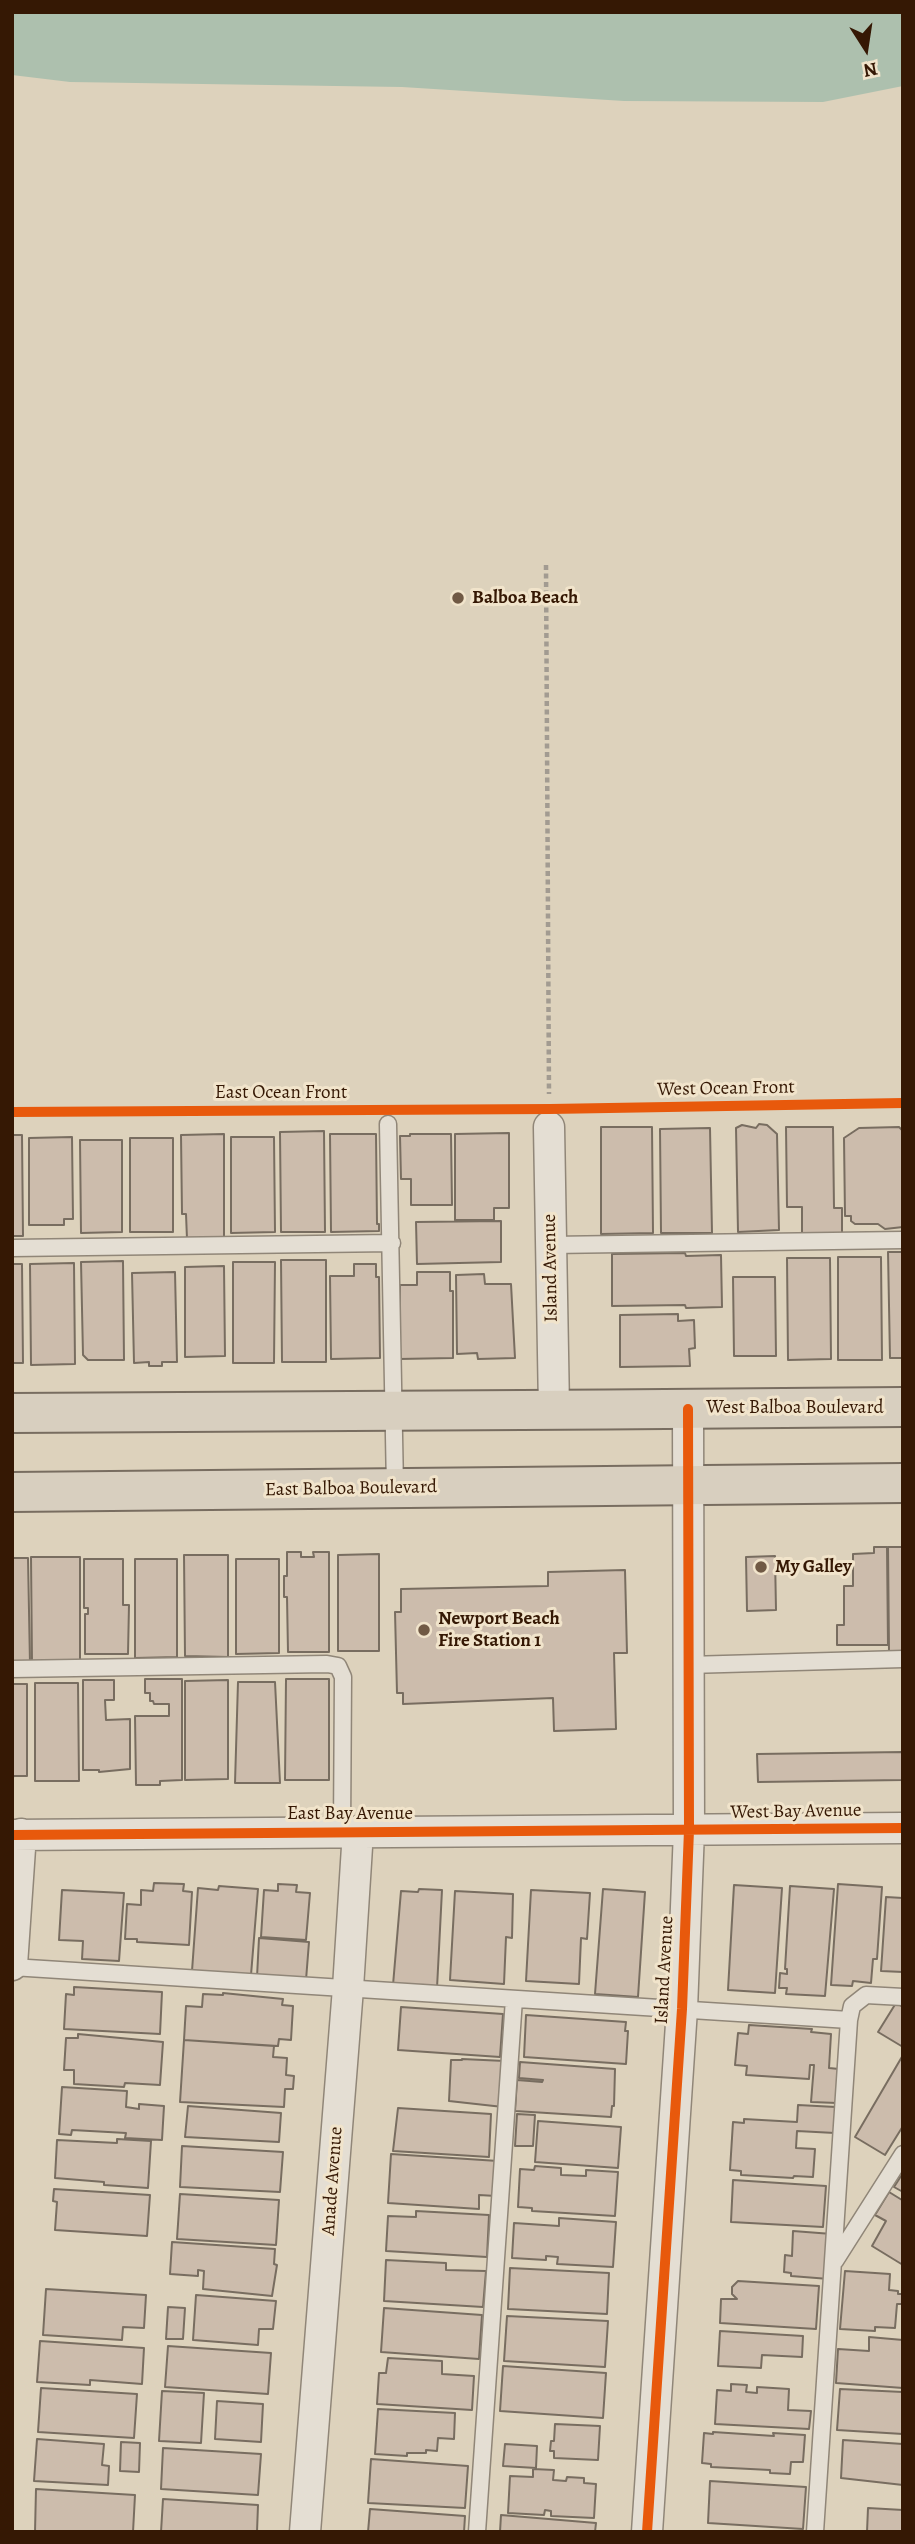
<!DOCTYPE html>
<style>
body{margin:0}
#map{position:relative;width:915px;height:2544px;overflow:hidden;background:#ddd2bc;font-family:Alegreya,serif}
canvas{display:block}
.frame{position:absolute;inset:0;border:14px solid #351804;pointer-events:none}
.north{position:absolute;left:831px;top:14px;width:70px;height:70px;-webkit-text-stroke:5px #f1e4cb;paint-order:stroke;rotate:168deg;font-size:19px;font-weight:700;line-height:28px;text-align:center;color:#351804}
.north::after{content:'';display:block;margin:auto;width:24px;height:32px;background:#351804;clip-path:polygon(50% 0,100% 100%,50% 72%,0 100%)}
</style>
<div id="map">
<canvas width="915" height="2544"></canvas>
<div class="frame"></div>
<div class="north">N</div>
</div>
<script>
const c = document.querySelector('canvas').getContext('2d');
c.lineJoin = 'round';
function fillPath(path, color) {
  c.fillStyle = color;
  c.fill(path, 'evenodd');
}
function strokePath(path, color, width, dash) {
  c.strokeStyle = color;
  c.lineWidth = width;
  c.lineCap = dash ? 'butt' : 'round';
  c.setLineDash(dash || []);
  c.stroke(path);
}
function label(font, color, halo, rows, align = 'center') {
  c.font = font + ' Alegreya,serif';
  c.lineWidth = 6;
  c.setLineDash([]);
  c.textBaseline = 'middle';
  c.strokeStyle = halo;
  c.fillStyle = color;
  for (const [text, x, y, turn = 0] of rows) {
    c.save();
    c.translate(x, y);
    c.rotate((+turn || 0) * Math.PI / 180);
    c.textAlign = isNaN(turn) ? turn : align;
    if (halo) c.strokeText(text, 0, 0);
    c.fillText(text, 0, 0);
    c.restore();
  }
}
fillPath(new Path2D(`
 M12,12H903V86L823,102L624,101L402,87L70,82L12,75Z`), '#adc0ae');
const building = new Path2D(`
 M759,1124L767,1125L777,1134L779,1230L738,1232L736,1128L742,1125L756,1128Z
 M601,1127H652L653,1233L601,1234Z
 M786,1127H833L834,1208H842V1233L802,1234V1207H787Z
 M899,1127L903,1131V1227L885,1229L878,1224H855L851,1221V1216H845L844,1138L859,1128Z
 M710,1128L712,1233H661L660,1129Z
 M324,1131L325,1232H281L280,1132Z
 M509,1133V1208H494V1220H455V1134Z
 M224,1134V1239H187L186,1214H182L181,1135Z
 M330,1134H376L377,1224H379V1231L331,1232Z
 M410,1134H451L452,1205H411V1179H401L400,1136H410Z
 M12,1135H22L23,1236H12Z
 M72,1137L73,1219H64V1225H29V1138Z
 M231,1137H274L275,1232L231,1233Z
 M130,1138H173V1232H130Z
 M80,1140H122V1232L81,1233Z
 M501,1221V1262L417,1264L416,1222Z
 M888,1252H903V1358H890Z
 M685,1253L686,1256L721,1255L722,1307L686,1308L685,1305L612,1306V1254Z
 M838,1257H881L882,1360H838Z
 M787,1258H830L831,1359L788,1360Z
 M281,1260H326V1362H282Z
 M123,1261L124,1360H88L83,1355L81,1262Z
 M233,1262H275L274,1363H233Z
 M74,1263L75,1364L31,1365L30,1264Z
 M12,1264H22L23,1363H12Z
 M354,1264H376V1277H379L380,1358L331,1359L330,1276H354Z
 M224,1266L225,1356L185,1357V1267Z
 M175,1272L177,1362H162V1366H149V1362L134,1363L132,1273Z
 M417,1272H450V1291H453V1358L399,1359L400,1285H417Z
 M484,1274L485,1284H511L515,1358L478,1359L477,1353L457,1354L456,1275Z
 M733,1277H775L776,1356H734Z
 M678,1314V1321L694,1320L695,1348L689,1349L690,1366L620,1367V1315Z
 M874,1547H887L888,1645H837V1625H844V1586H853V1554L874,1553Z
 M888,1547H903V1652H889Z
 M287,1552H301V1557H314L313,1552H329V1652H288L287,1597H284V1576H287Z
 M379,1554V1651H338V1555Z
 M184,1555H228V1657L185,1656Z
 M775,1556L776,1610L747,1611L746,1557Z
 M31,1557H80V1662L32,1663Z
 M12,1558H28L30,1664H12Z
 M84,1559H123V1605H129L128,1654H85V1614H88V1608H84Z
 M135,1559H177V1657L135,1658Z
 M236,1559H279V1653L236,1654Z
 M625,1570L627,1653H614L616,1729L554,1731L553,1698L403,1704V1693H397L395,1612H401V1589L548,1586V1572Z
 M145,1679H182V1780L160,1781V1785H136L135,1716H169V1704H154L153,1701H150V1693H145Z
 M286,1679H329V1780H285Z
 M83,1680H114V1700H105L106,1720L130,1719V1769L99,1772V1770H83Z
 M228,1680V1779L185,1780V1681Z
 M238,1682H275L280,1783H235Z
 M35,1683H78L79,1781H35Z
 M12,1684H27V1776H14L12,1778Z
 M903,1752V1780L758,1782L757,1754Z
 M154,1883L184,1884L183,1891L192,1892L189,1945L137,1942V1939H125L127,1904L141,1905V1890L153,1891Z
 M278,1884L297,1885L296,1892L310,1893L306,1940L261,1937L264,1890L278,1891Z
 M838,1884L882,1887L877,1959H873L871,1983L853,1981L852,1986L831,1985Z
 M734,1885L782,1888L775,1993L728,1990Z
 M219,1886L258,1889L251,1975L192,1971L198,1888L218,1890Z
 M790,1886L834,1889L825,1996L786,1994L787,1988H779L780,1973L787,1974V1969H785Z
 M419,1889L442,1890L437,1988L393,1985L401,1891L418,1892Z
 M603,1889L645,1892L638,1997L595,1994Z
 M62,1890L124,1893L119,1961L82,1959L83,1941L59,1940Z
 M531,1890L590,1893L587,1939L581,1938L579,1984L526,1981Z
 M455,1891L513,1894L512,1938L506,1937L504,1984L450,1980Z
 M886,1897L903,1898V1972L881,1971Z
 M259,1938L309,1942L306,1980L257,1977Z
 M74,1987L162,1992L160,2034L64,2029L66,1994L74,1995Z
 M223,1993L283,1999L282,2005L293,2006L291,2040L279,2039L278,2046L184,2040L186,2006L202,2007L203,1994L223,1995Z
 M896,2003L903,2007V2047L878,2032Z
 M401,2007L503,2014L500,2057L398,2050Z
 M526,2015L626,2022L625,2031H628L626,2064L524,2057Z
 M749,2025L812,2029L811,2032L831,2034L829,2068L839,2069L837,2103L811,2102L814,2065H810L809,2079L746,2075L747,2066L735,2065L738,2033L748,2034Z
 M78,2034L163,2042L160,2085L125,2083L124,2087L74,2084V2070H64L66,2038H78Z
 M184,2040L274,2046L273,2057L287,2058L286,2075L294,2076L293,2089H285L284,2107L180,2102Z
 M903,2055V2126L885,2155L855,2137Z
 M462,2059L505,2061L503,2107L449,2101L451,2060H462Z
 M520,2062L615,2069L614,2106H612L611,2117L515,2111L517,2080L542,2082L543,2080L519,2078Z
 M62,2087L127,2091L126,2107L139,2109V2104L164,2106L162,2140L125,2138L126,2133L72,2130L71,2135L59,2134Z
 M798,2105L836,2107L835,2133L797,2131L796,2148L815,2149L813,2177L794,2176L793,2178L741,2175V2171L730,2170L733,2122L744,2123V2119L797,2122Z
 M188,2106L281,2113L279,2142L185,2137Z
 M398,2108L491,2114L489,2157L393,2151Z
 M517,2114L535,2115L533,2146H515Z
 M538,2121L621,2127L618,2168L535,2162Z
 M117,2139L151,2141L148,2188L104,2185V2182L55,2178L57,2140L117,2143Z
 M182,2146L283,2152L280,2192L180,2187Z
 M391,2154L498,2161L496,2196L479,2195V2209L388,2203Z
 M535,2166L561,2168V2175L586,2176V2170L618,2172L615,2216L532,2211V2208L518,2207L520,2169L534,2170Z
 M903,2173V2192L894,2187Z
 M733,2180L826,2186L823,2227L731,2222Z
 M54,2189L150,2195L147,2236L55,2230L57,2202L53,2201Z
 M889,2192L902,2200L903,2265L872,2246L886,2221L875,2215Z
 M180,2194L279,2200L276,2245L177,2239Z
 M416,2211L489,2215L487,2257L386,2251L388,2216L416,2217Z
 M559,2218L616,2222L613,2267L557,2264L558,2257L546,2256V2260L512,2258L514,2223L559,2226Z
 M793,2231L832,2234L829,2279L791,2276V2273L784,2272L785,2255L792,2256Z
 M172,2242L275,2249L274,2264L277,2265L272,2296L203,2289L204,2271L198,2270V2276L170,2274Z
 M386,2260L446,2263V2270L486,2271L483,2307L384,2301Z
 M510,2268L609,2273L607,2314L508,2309Z
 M845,2271L890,2274L889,2290L898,2291V2294H902V2304H897L895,2328L875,2327V2331L840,2329Z
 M738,2281L819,2286L816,2329L720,2323L721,2299H737L732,2294V2287Z
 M46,2289L146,2295L144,2328L123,2327L122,2340L43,2335Z
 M196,2295L276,2301L273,2329H259L258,2345L193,2340Z
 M168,2307L185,2308L183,2339H166Z
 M384,2308L482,2315L479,2359L381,2352Z
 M507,2316L608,2321L605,2367L504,2361Z
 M720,2331L803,2336L802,2357L762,2355L761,2368L718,2366Z
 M869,2337L903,2340V2388L836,2383L838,2349L869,2351Z
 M40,2341L144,2348L142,2384L90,2380V2385L37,2382Z
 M168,2346L271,2353L268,2394L165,2387Z
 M388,2358L442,2361V2374L474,2376L472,2410L377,2404L379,2373H386Z
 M503,2366L606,2373L603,2418L500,2411Z
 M731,2384L747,2385L746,2392L757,2393V2387L789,2389L788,2410L811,2411L809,2429L715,2424L717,2390L731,2391Z
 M41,2388L137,2394L134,2438L38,2432Z
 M840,2389L903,2392V2434L837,2430Z
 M162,2391L204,2393L201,2443L159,2441Z
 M217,2401L263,2404L261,2442L215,2439Z
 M378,2409L455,2413L454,2439L438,2438L437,2451L426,2450V2453H407V2456L375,2454Z
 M555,2424L600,2426L598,2460L554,2458V2451H550L551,2441H554Z
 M713,2432L774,2436L773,2433L805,2435L803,2462H791L790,2474L770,2473V2470L711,2467V2464L702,2463L704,2433L713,2434Z
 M37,2439L104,2444L102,2465L109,2466L108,2485L34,2481Z
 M843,2440L903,2444V2485L841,2478Z
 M121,2442L140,2443L139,2472L120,2471Z
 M505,2444L537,2446L536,2468L503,2466Z
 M163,2448L261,2454L258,2495L161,2489Z
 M371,2459L468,2466L465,2508L368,2503Z
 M533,2469L554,2470L553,2480L566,2481L567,2477L584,2478V2483L596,2484L594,2518L551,2516V2511L545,2510L544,2515L508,2513L510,2476L533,2477Z
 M710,2481L806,2487L803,2529L708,2523Z
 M36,2489L135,2495L133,2532H35Z
 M163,2499L258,2505L257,2532H161Z
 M868,2508L903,2510V2532H867Z
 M370,2509L465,2516L464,2532H368Z
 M501,2515L596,2523L595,2532H500Z`);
fillPath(building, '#ccbcac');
strokePath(building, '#786d60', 2);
const service = new Path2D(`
 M388,1124L395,1488
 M551,1245L903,1240
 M12,1248L392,1243
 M688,1665L903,1659
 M12,1669L327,1664L338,1666L343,1677L342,1831
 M12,1967L849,2020
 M835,2261L903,2154
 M477,2532L514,1999
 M815,2532L849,2020L852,2006L866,1995L903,1997`);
const minor = new Path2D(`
 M549,1127L554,1409
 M12,1835L903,1828
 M12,1965L21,1834
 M305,2532L348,1988L358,1831
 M647,2532L682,2009L689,1830L688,1409`);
const primary = new Path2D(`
 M12,1413C309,1413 606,1409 903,1407
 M12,1492L903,1483`);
strokePath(service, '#908678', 19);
strokePath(minor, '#908678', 33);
strokePath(primary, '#786d60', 42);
strokePath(new Path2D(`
 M546,565L549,1094`), '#a29b91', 4.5, [5, 3.5]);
strokePath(service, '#e4ded3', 16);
strokePath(minor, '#e4ded3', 30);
strokePath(primary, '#d8cfbf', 38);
strokePath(new Path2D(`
 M12,1112L550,1109L903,1103
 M12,1835L903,1828
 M647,2532L682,2009L689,1830L688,1409`), '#e8590c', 10);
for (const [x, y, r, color] of [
 [458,598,7,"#705944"],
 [761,1567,7,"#705944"],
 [424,1630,7,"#705944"]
]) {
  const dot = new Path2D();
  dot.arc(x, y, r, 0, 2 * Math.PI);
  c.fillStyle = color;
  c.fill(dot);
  strokePath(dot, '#f1e4cb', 2.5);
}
label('bold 19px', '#351804', '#f1e4cb', [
 ["Balboa Beach",472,598],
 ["My Galley",775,1567],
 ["Newport Beach",438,1619],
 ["Fire Station 1",438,1641]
], 'left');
label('19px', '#351804', '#f1e4cb', [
 ["West Ocean Front",726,1089,-1],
 ["East Ocean Front",281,1093],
 ["Island Avenue",551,1268,-91],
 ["West Balboa Boulevard",795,1408],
 ["East Balboa Boulevard",351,1489,-1],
 ["West Bay Avenue",796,1812,-1],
 ["East Bay Avenue",350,1814],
 ["Island Avenue",665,1970,-87],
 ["Anade Avenue",333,2181,-86]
]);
</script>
